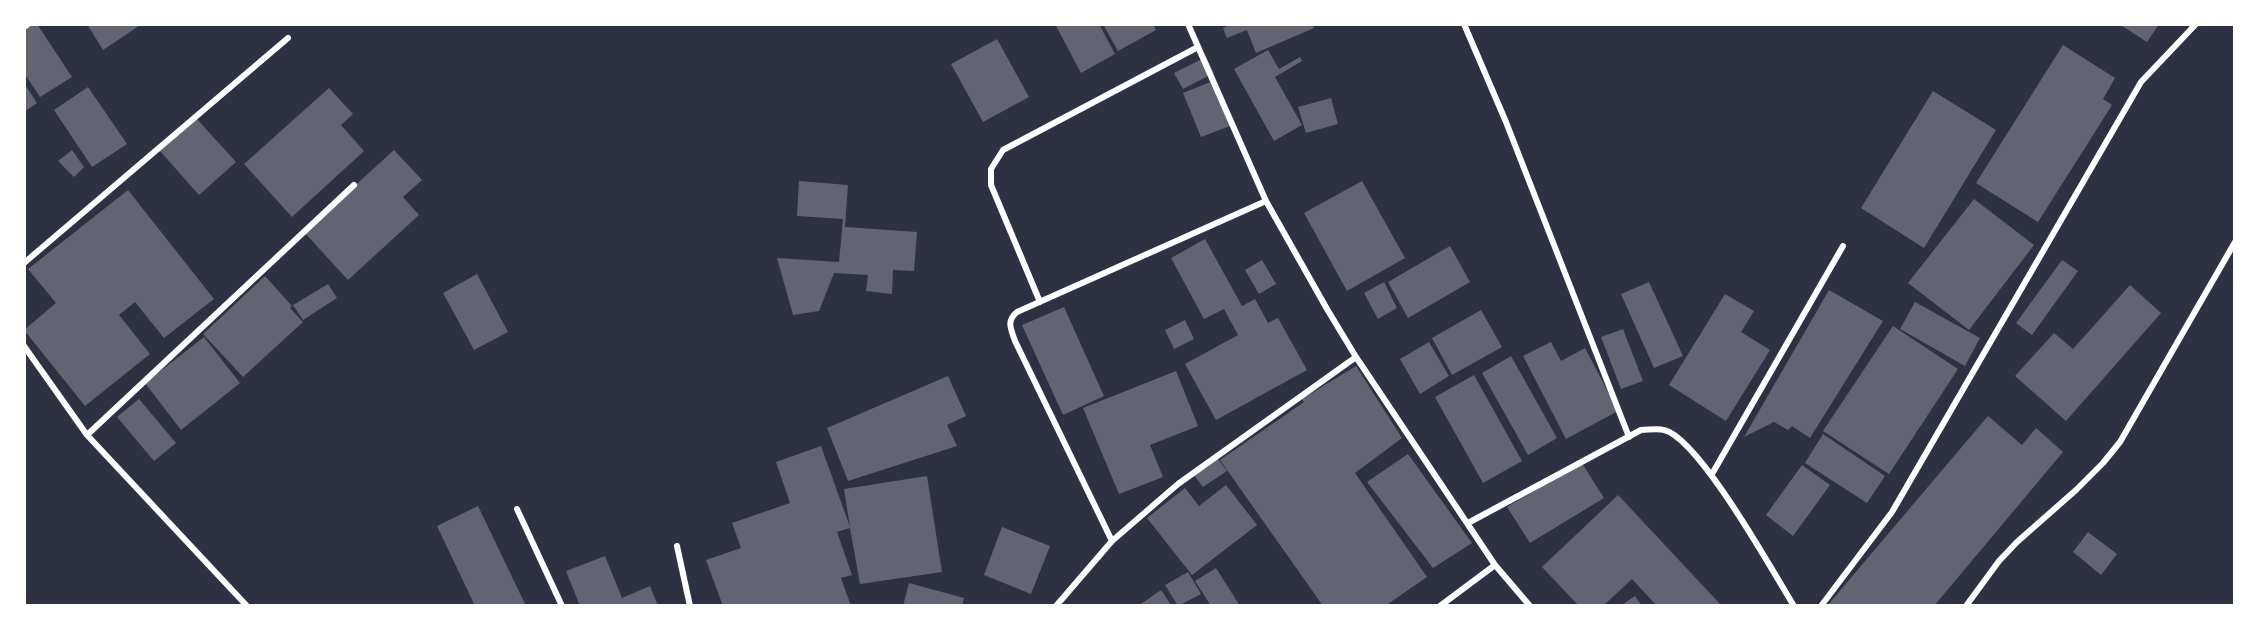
<!DOCTYPE html>
<style>
body{margin:0}
#map{position:relative;width:2259px;height:630px;overflow:hidden;background:#2d3142;font-family:"Fira Sans",sans-serif}
canvas{display:block}
.frame{position:absolute;inset:0;border:26px solid #fff;pointer-events:none}
</style>
<div id="map">
<canvas width="2259" height="630"></canvas>
<div class="frame"></div>
</div>
<script>
const c = document.querySelector('canvas').getContext('2d');
c.lineJoin = 'round';
function fillPath(path, color) {
  c.fillStyle = color;
  c.fill(path, 'evenodd');
}
function strokePath(path, color, width, dash) {
  c.strokeStyle = color;
  c.lineWidth = width;
  c.lineCap = dash ? 'butt' : 'round';
  c.setLineDash(dash || []);
  c.stroke(path);
}
fillPath(new Path2D(`
 M27,24H37L72,77L40,97L24,73V26Z
 M87,24H142L103,50Z
 M1055,24H1099L1115,54L1081,73Z
 M1103,24H1153L1156,30L1118,51Z
 M1232,24H1312L1314,28L1256,53L1247,30L1227,38L1223,28Z
 M2119,24H2159L2147,42Z
 M997,39L1029,97L983,122L951,64Z
 M2063,45L2115,78L2103,99L2112,105L2038,222L1976,183Z
 M1268,50L1279,69L1300,57L1302,61L1275,77L1302,125L1274,141L1234,69Z
 M1206,57L1214,73L1183,89L1174,73Z
 M1213,81L1230,126L1201,137L1183,93Z
 M24,83L37,103L24,112Z
 M88,87L127,144L92,167L54,110Z
 M329,88L353,114L341,125L364,151L292,217L244,164Z
 M1933,91L1996,130L1924,248L1861,208Z
 M1331,98L1338,124L1306,133L1298,107Z
 M196,118L236,162L199,195L160,151Z
 M72,150L84,167L74,177L58,161Z
 M394,150L422,180L403,197L419,215L348,280L304,232Z
 M799,181L848,185L845,227L917,232L914,271L893,270L892,294L866,291L868,275L834,273L819,311L793,315L777,258L839,262L843,219L797,216Z
 M1362,181L1405,258L1347,291L1304,213Z
 M128,190L214,299L164,338L135,302L119,315L150,354L85,406L24,330L56,303L28,269Z
 M1974,199L2034,245L1969,330L1908,283Z
 M1205,239L1242,306L1255,299L1268,323L1278,318L1307,370L1216,420L1185,364L1238,335L1224,309L1204,319L1171,258Z
 M1450,246L1470,282L1408,318L1388,282Z
 M1262,260L1276,284L1259,294L1245,270Z
 M2062,260L2078,271L2032,335L2016,323Z
 M477,274L508,332L474,350L443,293Z
 M265,276L292,306L290,308L303,322L243,377L203,334Z
 M1384,282L1397,308L1378,319L1364,293Z
 M1649,282L1683,356L1654,368L1621,294Z
 M328,284L337,298L303,320L293,305Z
 M2130,285L2161,313L2066,421L2015,376L2054,333L2073,349Z
 M1829,290L1883,321L1810,438L1792,426L1788,430L1774,422L1744,437Z
 M1725,294L1754,311L1741,332L1770,350L1726,421L1669,385Z
 M1915,302L1980,338L1965,366L1900,329Z
 M1064,307L1104,396L1063,415L1022,325Z
 M1481,310L1502,347L1452,375L1432,338Z
 M1185,320L1194,339L1174,349L1165,330Z
 M1893,326L1958,369L1889,474L1823,431Z
 M1623,329L1643,381L1621,389L1601,337Z
 M204,337L240,383L181,430L145,383Z
 M1429,342L1449,376L1420,394L1400,359Z
 M1551,342L1561,361L1585,348L1618,411L1566,439L1523,356Z
 M1511,356L1557,438L1528,455L1482,373Z
 M1356,366L1402,438L1355,473L1427,577L1385,606H1323L1220,460L1304,402L1302,399Z
 M1176,371L1198,426L1150,445L1163,477L1119,494L1083,408Z
 M1474,375L1522,461L1483,483L1435,397Z
 M948,376L966,416L947,425L957,446L848,481L827,428Z
 M139,399L176,443L154,461L117,417Z
 M1988,416L2022,445L2036,428L2063,452L1934,606H1827Z
 M1823,434L1885,476L1867,503L1805,463Z
 M821,446L850,527L844,489L927,476L942,572L860,584L850,528L837,532L852,575L841,578L851,606H723L706,560L741,548L732,523L790,503L776,462Z
 M1408,454L1472,543L1433,568L1367,482Z
 M1218,459L1227,471L1203,487L1194,475Z
 M1582,463L1604,498L1530,543L1507,507Z
 M1802,465L1830,485L1793,536L1766,515Z
 M1226,485L1257,525L1192,575L1147,518L1185,488L1199,506Z
 M1618,495L1722,606H1657L1632,579L1603,606H1579L1542,567Z
 M478,506L526,606H475L437,526Z
 M1002,527L1050,546L1031,594L984,575Z
 M2088,532L2117,554L2101,575L2073,552Z
 M605,556L622,598L650,586L658,606H580L566,571Z
 M1216,568L1240,606H1211L1195,581Z
 M1188,572L1201,594L1178,606L1165,585Z
 M909,583L964,598L962,606H903Z
 M1161,590L1172,606H1138Z
 M1635,596L1642,606H1620Z`), '#626471');
strokePath(new Path2D(`
 M1188,24L1266,201L1327,309L1356,357L1495,565L1530,606
 M1464,24L1506,122L1629,437
 M24,27L28,24
 M24,263L288,38
 M1040,302L991,185V169L1003,150L1198,47
 M24,346L87,435L247,606
 M87,435L354,185
 M1712,474L1843,246
 M517,509L562,606
 M1468,523L1641,430C1648,430 1658,428 1664,430C1699,438 1773,572 1794,606
 M1112,541L1015,341C1011,329 1006,321 1017,312L1266,201
 M677,546L690,606
 M1056,606L1112,541L1178,484L1356,357
 M1440,606L1495,565
 M1821,606L1892,512L2141,82L2196,24
 M1966,606L1999,561L2017,542L2076,490L2103,463L2120,442L2235,242`), '#fff', 6);
</script>
